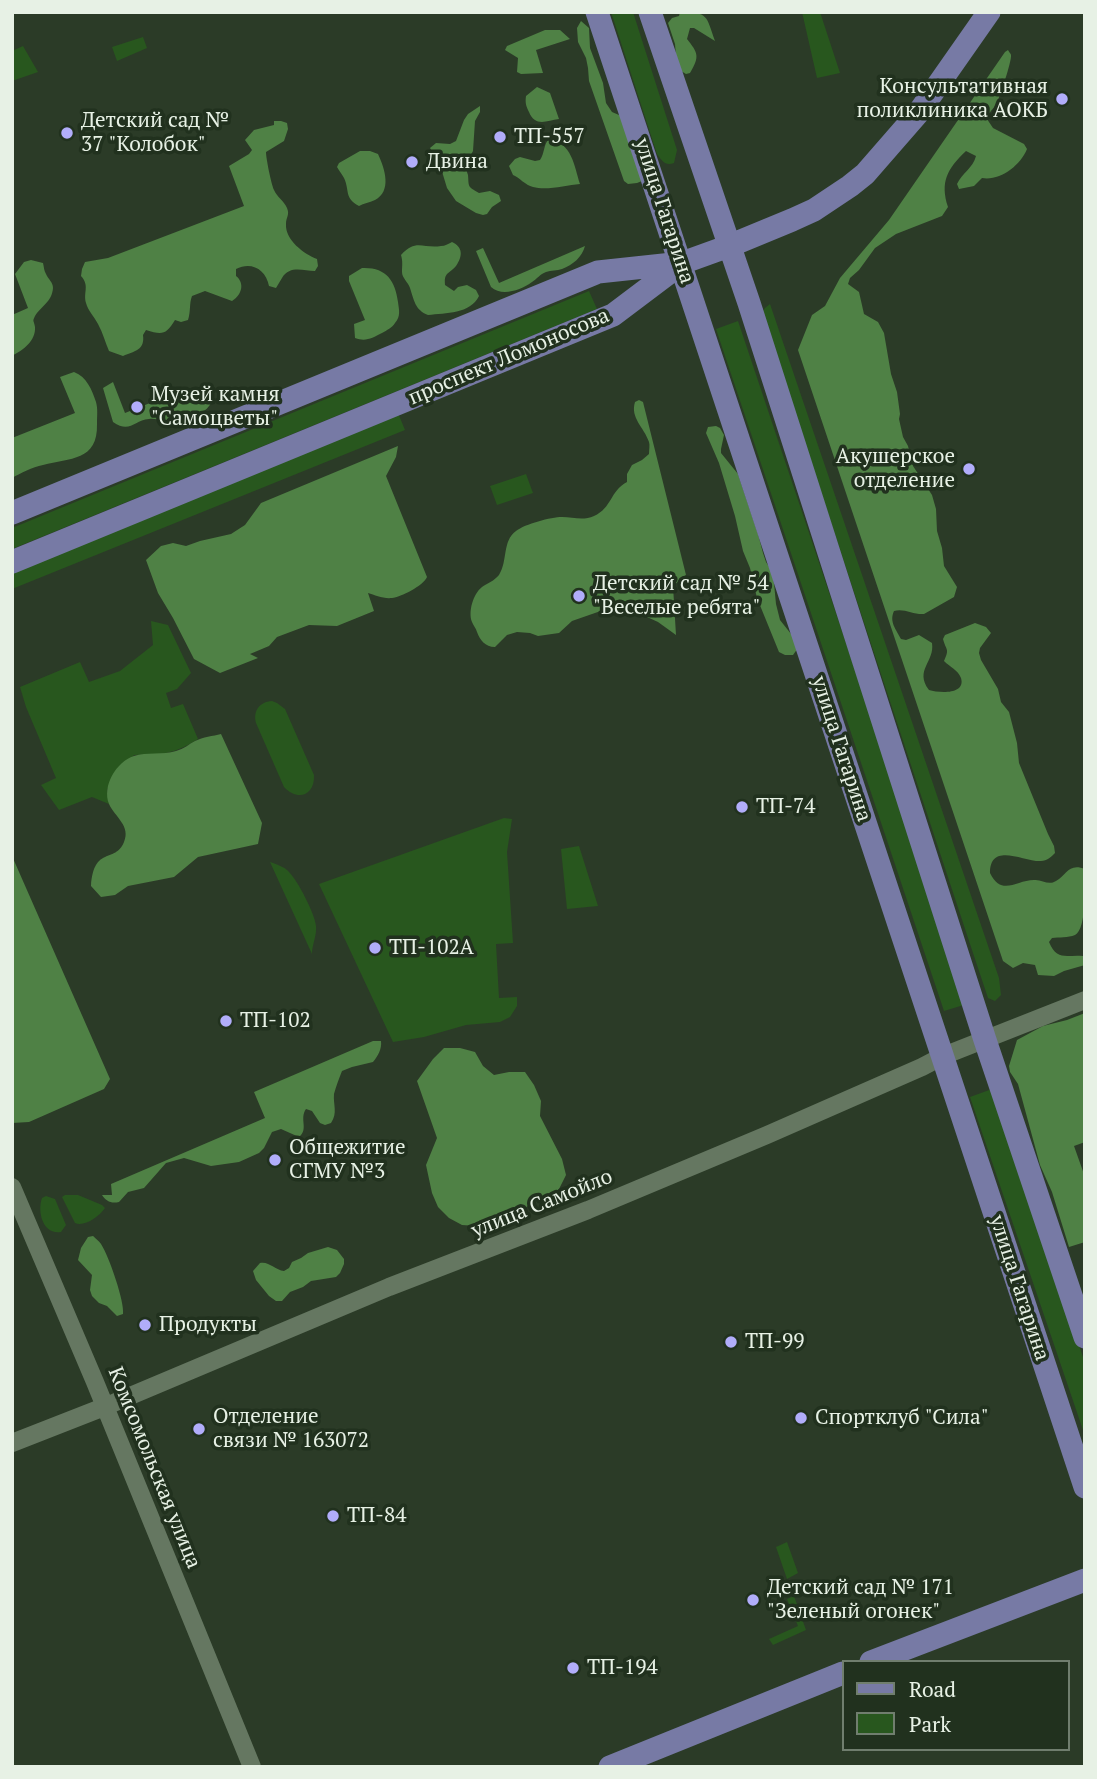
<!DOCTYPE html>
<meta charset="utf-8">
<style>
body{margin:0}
#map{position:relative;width:1097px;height:1779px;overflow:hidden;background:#2b3b27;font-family:"PT Serif",serif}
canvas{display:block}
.frame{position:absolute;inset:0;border:14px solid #e7f1e5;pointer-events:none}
.legend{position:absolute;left:842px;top:1660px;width:228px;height:91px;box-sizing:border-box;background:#21311e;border:2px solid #707e6e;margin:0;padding:9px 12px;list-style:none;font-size:21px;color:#e7f1e5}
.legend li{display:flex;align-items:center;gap:14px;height:35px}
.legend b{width:35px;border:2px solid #707e6e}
</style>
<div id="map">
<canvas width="1097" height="1779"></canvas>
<div class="frame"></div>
<ul class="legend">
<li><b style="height:9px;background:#777aa5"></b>Road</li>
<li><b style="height:19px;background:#28571e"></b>Park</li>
</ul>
</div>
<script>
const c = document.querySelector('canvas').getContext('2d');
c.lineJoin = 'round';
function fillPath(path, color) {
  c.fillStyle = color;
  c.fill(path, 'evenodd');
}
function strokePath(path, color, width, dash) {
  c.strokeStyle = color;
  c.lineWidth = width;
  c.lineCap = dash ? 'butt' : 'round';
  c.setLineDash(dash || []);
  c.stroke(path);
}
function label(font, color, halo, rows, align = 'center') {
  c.font = font + ' "PT Serif",serif';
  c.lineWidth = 7;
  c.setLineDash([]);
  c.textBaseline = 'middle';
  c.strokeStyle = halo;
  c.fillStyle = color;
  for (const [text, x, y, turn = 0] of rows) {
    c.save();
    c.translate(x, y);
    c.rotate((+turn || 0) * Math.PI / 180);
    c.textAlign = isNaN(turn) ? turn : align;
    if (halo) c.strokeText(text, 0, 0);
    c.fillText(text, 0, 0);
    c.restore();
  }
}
fillPath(new Path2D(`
 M611,12H633L677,150L674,163C665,166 662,161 657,154Z
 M802,12H820L840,73L817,78Z
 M143,37L147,48L117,61L112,47Z
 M23,46L38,72L12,81V51Z
 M589,291L597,309L12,549V528Z
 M770,304L999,978L1001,995L995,1001L988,998L970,944L762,313L765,308Z
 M738,321L967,1004L944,1011L716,329Z
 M398,413L405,430L12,589V570Z
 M526,474L533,493L497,505L490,486Z
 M151,621L168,625L191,673L177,689L166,693L171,708L183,704L198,739C173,755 163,754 134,755L107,789L109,804L92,797L59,810L41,785L56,778L26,707L20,687L80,662L89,682L120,671L153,645Z
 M272,701L277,703L285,709L314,775C315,795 298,802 284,787L256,723C253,711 259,702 272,701Z
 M504,818L512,819L507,852L513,943L496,944L499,998L517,997V1006L510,1017L500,1022L466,1025L424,1037L393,1042L319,884Z
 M579,846L598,906L567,909L561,849Z
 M270,862C276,864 285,867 289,872C298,881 315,914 316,926C317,935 312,945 312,954Z
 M992,1089L1085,1363V1436L970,1097Z
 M65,1195H78L102,1205L105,1208C99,1217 84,1227 75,1223L62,1197Z
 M46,1196L55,1199L66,1225L61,1232C43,1235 37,1212 42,1198Z
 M787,1542L798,1573L787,1579L776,1547Z
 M794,1596L806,1630L773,1645L769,1639L798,1626L787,1599Z`), '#28571e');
fillPath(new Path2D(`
 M680,12C709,12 706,16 715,41L694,28H690L687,39C698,53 700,56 690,73L686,74L681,71L676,56L675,44L668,23L672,18L679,16Z
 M581,21L589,28L590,48L603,83L606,103L612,112L626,118L642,181L637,183L628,184L624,181L589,81L588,68L586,58L578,42L577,28Z
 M545,30H560L570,39L536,50L543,73L521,74L517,72L518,58L505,50L507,46Z
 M1008,50C1009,52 1011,54 1011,55C1012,61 999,99 996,105C992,110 989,112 987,119L993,128L1024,144L1027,149C1020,166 1000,181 982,178L974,186L959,189L957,184C962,173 973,168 976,156L966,151C947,169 940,182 948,207L942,216L896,234L875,248L859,270L850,278L848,284L859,292L864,314L878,322L884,333L891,374L897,392L900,414L899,419L903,437L908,446L913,466L932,495L936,509L937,531L942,548L944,566L957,587L954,597L924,614C914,615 904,608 894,611C889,622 896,629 901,639L906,640L919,635L932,643C935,662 914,670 929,690C939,693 966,695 961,678C958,670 950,667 944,661C950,648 946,651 943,639L945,635L975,623L986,627L991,633L980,648L979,653L981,660L998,689L1001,702L1009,712L1017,743L1019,763L1048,834L1054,846L1055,853C1051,857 1047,861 1041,861C1024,862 990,841 990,873C1002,897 1016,880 1034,880C1042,879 1048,886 1056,881C1067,875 1068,863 1085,869C1085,883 1087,929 1075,935C1068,938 1059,937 1052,938L1049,942C1057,962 1068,954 1083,956L1085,965L1064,971L1054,976L1038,975L1035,965L1023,963L1013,968L1003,961L798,350L812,315L825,306L840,278L889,220L1005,52Z
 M537,87L550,93L559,119C546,121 535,127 529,112C526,106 525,103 526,96Z
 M480,106V112L475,121L473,151L465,166C466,169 467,172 468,175C469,187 467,186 479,193L490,191L499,195L501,201L492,207L487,214L483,215L476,213L456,201L447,188L440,165L430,148L436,143L450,144L456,141L464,120L468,114Z
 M274,121H281L287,123L288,129L284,141L266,152C266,158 271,183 274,190C277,197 284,201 287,208C290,215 286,217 286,224C285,240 304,254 317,259L318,266L315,271C303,271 290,265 282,278C280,281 278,285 276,288L269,286C266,269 251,261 236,269V276C245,283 242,295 232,301L205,291L192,296C189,304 191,311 188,320L181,322L175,320C166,335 162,335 146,330L143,335C145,350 135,351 123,356L109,351C105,342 103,333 98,324C94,316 88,311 86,303C83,292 90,286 81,276L82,269L85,262L108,258L244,206L229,166L249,154L252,150L245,140L254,130L274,125Z
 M549,139C572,143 574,165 580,184C566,185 547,191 533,187C525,185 520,178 513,175L509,166L515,159L520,157L535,161L540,160C545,153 543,145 549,139Z
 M360,151H370L378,154C385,169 392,191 375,200C369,203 364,203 359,206C344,198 350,191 344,178C342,174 339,171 337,167L339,163Z
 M452,242C463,247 463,256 456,266C454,269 450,271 447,274C444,278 445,281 445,285L454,291L458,287L467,285L476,290L479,296C470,314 446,313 428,315C415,310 414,300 410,288C408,282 402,278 402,272C402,266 403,262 401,255C416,238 423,249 441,246C445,246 448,244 452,242Z
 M585,246C582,257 573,265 562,269C557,271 551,270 546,272C540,274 537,279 532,282C521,290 502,297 491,287L476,251L483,248L499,283Z
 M31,260L43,263C44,267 44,271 46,274C48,279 53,282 53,288C52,302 41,306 35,316C32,322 34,320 35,327C36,341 23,350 12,356V315L28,308L15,274L24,262Z
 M362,268C386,267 395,280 398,302C399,310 401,316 395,323C392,328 387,330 382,333C372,338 366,342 355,338L354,324L365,320L349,281V276Z
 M74,372C87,377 92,390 96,402C98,409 97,416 97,424C98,461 70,458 43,465C32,467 21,473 12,478V438L75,413L60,377Z
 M113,382L125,413L170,395L173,402L191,395H205L209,398L211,403C204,416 194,412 182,414C176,415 172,419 166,420C160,421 155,418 149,419C134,420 130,434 113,422L103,388Z
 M639,400L643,402L686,575L673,586L676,635L658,622L623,606H615L572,621L559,633L538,636L530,633L517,632L507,635L495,647C485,647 480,640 477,632C476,628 473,625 472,622C468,612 473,594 482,587C488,583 494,581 499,575C508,561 502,541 516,531C525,524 551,517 562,517C573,517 583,521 594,516C612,508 610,491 627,482V474L632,465L642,460L649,454C649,450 650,445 649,442C644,427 630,418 635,402Z
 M716,426L720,428L724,435L721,449V453L738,474L758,534L763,553L766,562L773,573L776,604L780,620L795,639L798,648L793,655H785L779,652L757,598L750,568L743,551L735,516L719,463L706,433L708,427Z
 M398,446L396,457L386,476L427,577C423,586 401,597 392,598C383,599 375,595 368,593L374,611L337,626L309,625L277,637L269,646L250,654L258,658L220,673L194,659L173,618L158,593L146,560L161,546L173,543L186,546L200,541L231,534L245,525L261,503Z
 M221,734L262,823L258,844L198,857L174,877L128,886L115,895L101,897L91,886C94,845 115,864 124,842C131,826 115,817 109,804C102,786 116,762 134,756C146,752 163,755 176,751C184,749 189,744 195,741C203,737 213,736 221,734Z
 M12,856L110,1079L104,1089L29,1122L12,1123Z
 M1085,1013V1142L1074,1146L1085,1177V1242L1069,1247L1052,1192L1040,1165L1018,1084L1010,1072L1009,1066L1017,1040L1043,1026L1067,1020Z
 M373,1041H381C382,1049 378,1056 373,1062L352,1067L342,1071C339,1079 336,1086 334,1094C333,1105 338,1113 331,1123L325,1125L320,1123L312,1111L306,1109C299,1119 309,1129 299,1137L281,1129L272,1132L264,1148L259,1153L239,1162L211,1166L184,1158L166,1163L144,1188L128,1192L119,1202C111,1204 106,1201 102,1195H112L111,1184L265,1118L254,1092Z
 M444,1048H460L475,1052L483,1066L494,1075L509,1072H525L534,1085L541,1101L540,1116L562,1159L566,1175L559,1189L548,1199L533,1203L506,1219L477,1226L462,1225L449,1218L438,1207L432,1193L426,1165L437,1138L417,1081L433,1059Z
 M93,1236C94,1237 101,1243 101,1244C109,1256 125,1303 123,1314L117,1316L107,1306L99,1303L92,1296L90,1290L92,1275L78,1260L81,1248L88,1237Z
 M328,1247L337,1250L344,1259V1264L340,1273L336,1277L311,1281L303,1287L290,1292L282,1301H276L269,1296L256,1280L253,1271L260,1263C269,1261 275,1270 284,1271L289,1268L292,1262L301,1258L308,1253Z`), '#4f8145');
strokePath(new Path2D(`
 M12,1187L95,1382L252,1767
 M12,1443L104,1407L389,1287L588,1210L767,1135L922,1067L943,1056L1085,1000`), '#657761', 18);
strokePath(new Path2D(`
 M597,12L1085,1487
 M650,12L749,303L985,1040L1085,1337
 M12,513L598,272L682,263L729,246L792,220L814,210L850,186L865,174L919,112L989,12
 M12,562L613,315L682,263
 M871,1662L1085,1580
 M610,1767L843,1673`), '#777aa5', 23);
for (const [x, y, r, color] of [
 [1062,99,7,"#b1adfa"],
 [67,133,7,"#b1adfa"],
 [500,137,7,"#b1adfa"],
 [412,162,7,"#b1adfa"],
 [137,407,7,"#b1adfa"],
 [969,469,7,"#b1adfa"],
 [579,596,7,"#b1adfa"],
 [742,807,7,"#b1adfa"],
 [375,948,7,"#b1adfa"],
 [226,1021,7,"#b1adfa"],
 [275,1160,7,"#b1adfa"],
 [145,1325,7,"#b1adfa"],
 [731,1342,7,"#b1adfa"],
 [801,1418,7,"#b1adfa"],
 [199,1429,7,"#b1adfa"],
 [333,1516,7,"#b1adfa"],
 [753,1600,7,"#b1adfa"],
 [573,1668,7,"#b1adfa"]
]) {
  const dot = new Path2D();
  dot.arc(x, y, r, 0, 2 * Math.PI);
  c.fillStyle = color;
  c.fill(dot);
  strokePath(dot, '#21311e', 2.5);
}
label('21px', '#e7f1e5', '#21311e', [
 ["Консультативная",1048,87,"right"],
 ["поликлиника АОКБ",1048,111,"right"],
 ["Детский сад №",81,121],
 ["37 \"Колобок\"",81,145],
 ["ТП-557",514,137],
 ["Двина",426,162],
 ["Музей камня",151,395],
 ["\"Самоцветы\"",151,419],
 ["Акушерское",955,457,"right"],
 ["отделение",955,481,"right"],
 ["Детский сад № 54",593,584],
 ["\"Веселые ребята\"",593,608],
 ["ТП-74",756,807],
 ["ТП-102А",389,948],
 ["ТП-102",240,1021],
 ["Общежитие",289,1148],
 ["СГМУ №3",289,1172],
 ["Продукты",159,1325],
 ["ТП-99",745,1342],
 ["Отделение",213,1417],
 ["связи № 163072",213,1441],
 ["Спортклуб \"Сила\"",815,1418],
 ["ТП-84",347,1516],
 ["Детский сад № 171",767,1588],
 ["\"Зеленый огонек\"",767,1612],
 ["ТП-194",587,1668]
], 'left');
label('21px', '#e7f1e5', '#21311e', [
 ["улица Гагарина",664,211,72],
 ["проспект Ломоносова",509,357,-23],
 ["улица Гагарина",841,749,72],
 ["улица Самойло",542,1204,-22],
 ["улица Гагарина",1019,1288,72],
 ["Комсомольская улица",154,1468,68]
]);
</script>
